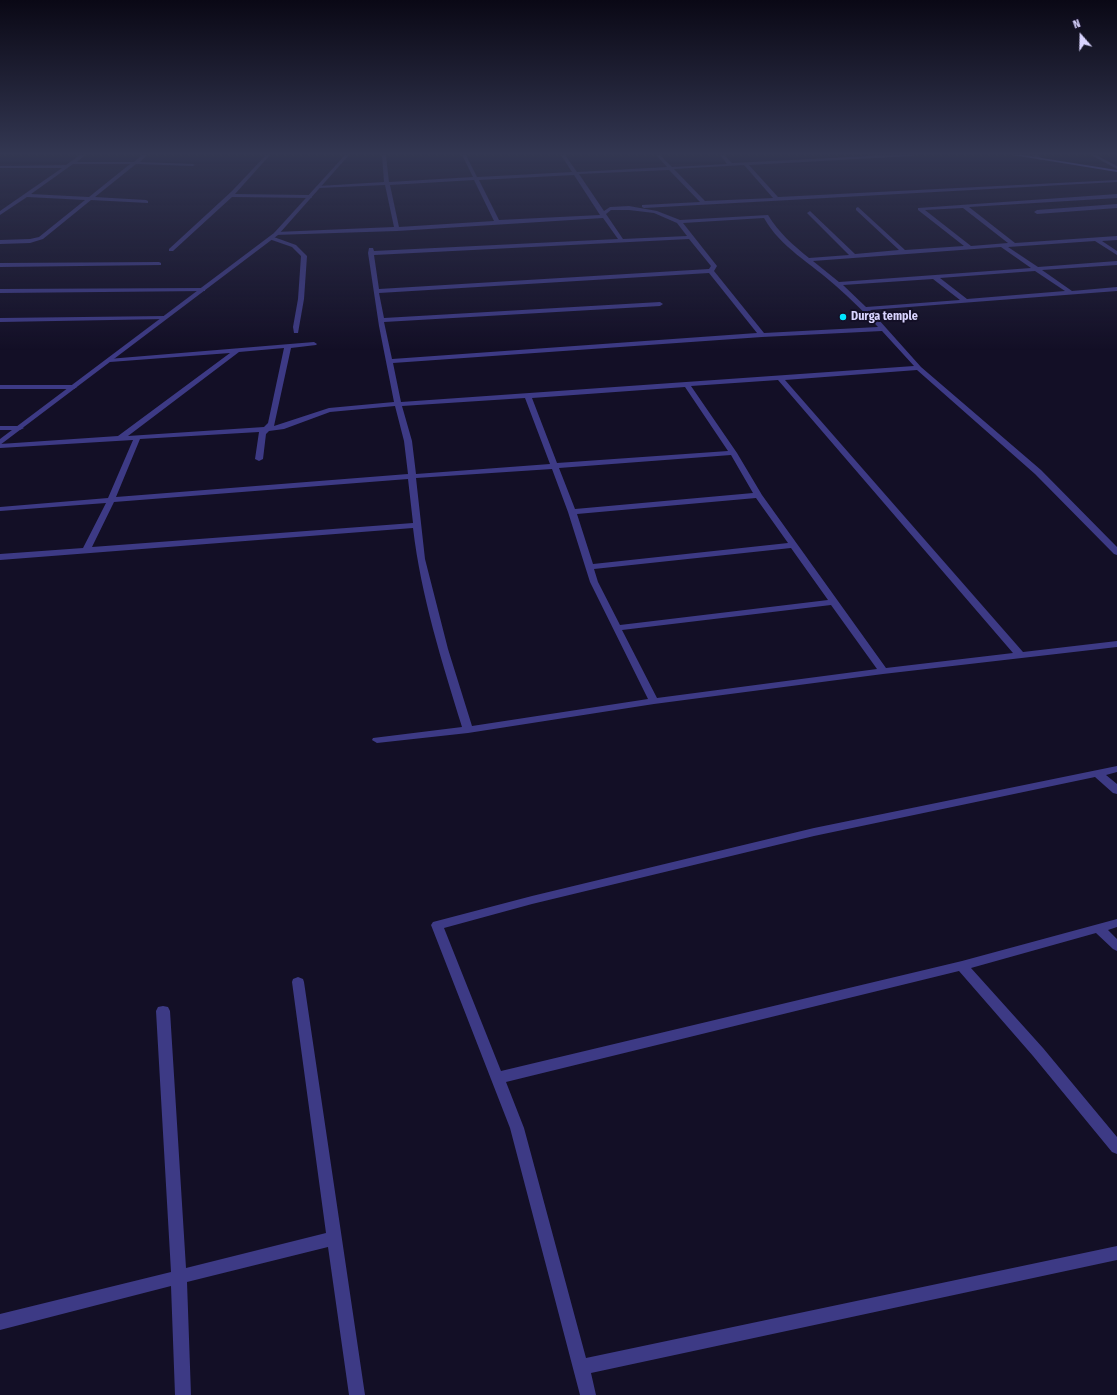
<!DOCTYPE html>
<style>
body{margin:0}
#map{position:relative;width:1117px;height:1395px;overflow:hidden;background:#130f26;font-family:"Fira Sans Condensed",sans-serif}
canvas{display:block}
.north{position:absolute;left:1061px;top:16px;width:40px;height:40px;-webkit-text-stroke:3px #130f26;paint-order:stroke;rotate:340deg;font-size:11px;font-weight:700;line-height:16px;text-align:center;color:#d9d4ff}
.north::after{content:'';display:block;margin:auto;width:14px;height:18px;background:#d9d4ff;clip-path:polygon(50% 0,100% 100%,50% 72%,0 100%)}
</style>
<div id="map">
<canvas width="1117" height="1395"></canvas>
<div class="north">N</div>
</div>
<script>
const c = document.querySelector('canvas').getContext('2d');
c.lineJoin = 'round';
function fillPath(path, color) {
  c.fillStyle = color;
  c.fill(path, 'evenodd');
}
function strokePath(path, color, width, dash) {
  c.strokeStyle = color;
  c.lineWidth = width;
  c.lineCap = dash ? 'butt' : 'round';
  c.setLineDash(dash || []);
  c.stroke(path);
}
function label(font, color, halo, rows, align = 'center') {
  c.font = font + ' "Fira Sans Condensed",sans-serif';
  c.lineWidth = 4;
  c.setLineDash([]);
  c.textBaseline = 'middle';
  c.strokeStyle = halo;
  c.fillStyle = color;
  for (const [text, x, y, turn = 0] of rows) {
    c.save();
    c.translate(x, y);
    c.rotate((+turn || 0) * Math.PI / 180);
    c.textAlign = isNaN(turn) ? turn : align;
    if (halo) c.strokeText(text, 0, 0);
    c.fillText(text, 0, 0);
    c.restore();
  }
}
fillPath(new Path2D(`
 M80,155H85L77,162H134L142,155H147L140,162L193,164L195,165L193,166L136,164L95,197L146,200L148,201V203L91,200L43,239L30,243L0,244V240L30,239L39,237L85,200L27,197L0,215V211L62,168H0V166L66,165ZM73,164H130L89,197L31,194Z
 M266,155H270L235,194L309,195L312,197L311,198L232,197L173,251H169V249L232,191Z
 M382,155H386L389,182L473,177L462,155H466L477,177L572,172L561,155H565L577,172L667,167L656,155H660L672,167L727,164L720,155H724L732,163L889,155H914L912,156L749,165L778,197L1117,180V182L644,208L642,207V205L700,202L669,170L579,174L604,211L610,207L629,206L657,211L680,220L768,215C779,233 793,245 809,258L849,255L807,213L810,211L855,254L899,250L856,210V208L858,207L905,250L964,246L918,210V208L1117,194V198L969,207L1015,243L1117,236V240L1102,241L1117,251V255L1095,241L1008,247L1038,267L1117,261V265L1042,270L1072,291L1117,287V291L870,310L921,367L1041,470L1117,547V555L1114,554L1035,474L917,370L785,380L1023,652L1117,641V647L883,674L654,704L468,733L377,743L372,740L373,738L462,727C442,662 421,596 413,528L0,560V554L83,548L106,503L0,511V507L108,498L133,440L0,448V444L118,436L230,353L110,362L108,361V359L314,342L317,344L316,345L291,348L274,426L329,408L394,402L379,326L368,253L369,248H373L374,251L618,239L603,218L397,231L274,235V233L276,232L394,227L385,185L318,188L316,187L318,186L384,182ZM744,165L773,198L705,201L674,169ZM574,175L600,215L499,220L479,180ZM474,180L494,221L399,227L390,185ZM963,208L1008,243L971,246L925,210ZM611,210H629L654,213L677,223L687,236L623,239L606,214ZM764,218C780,247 812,264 836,286C851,299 865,313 878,327L764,333L714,271L717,266L683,223ZM689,239L711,266L709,269L379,289L374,255ZM1001,247L1031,268L839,282L813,261ZM1035,271L1065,291L967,299L940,278ZM709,273L757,333L392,359L384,322L660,306L663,304L660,302L384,318L379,293ZM933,279L960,300L866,307L843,285ZM882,331L914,366L401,402L393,363L762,337ZM284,348L268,423L264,427L128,436L239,352ZM778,380L1013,653L886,668L762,495L737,453L691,386ZM685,387L728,451L557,463L532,398ZM525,398L550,464L416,474L412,441L402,406ZM395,406L404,441L408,474L116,497L140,439L259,432L255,459L259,461L263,459L266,434L269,431L284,429L330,412ZM731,455L753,493L575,509L559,468ZM552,469L568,512L590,582L648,699L472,726L448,649L425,559L416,478ZM408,479L413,523L92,547L114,502ZM756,498L788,543L593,564L577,514ZM791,548L828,600L620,625L598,582L594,569ZM831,605L877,669L657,698L622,630Z
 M1032,155H1037L1043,159L1039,160Z
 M1091,155H1096L1117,166V169Z
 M1117,204V208L1037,214L1034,212L1037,210Z
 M271,236L296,245L307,256L304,299L298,333H294L293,327L298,299L301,256L292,247L269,239L268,238Z
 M159,262L161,263V265L0,267V263Z
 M203,288L205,289V291L0,293V289Z
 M165,316L167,317V319L0,322V318Z
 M0,385H74L77,387L74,389H0Z
 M0,426H20L24,428L20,430H0Z
 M1117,766V772L1106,775L1117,784V794L1113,793L1095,777L814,836L532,904L444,928L501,1071L962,961L1117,919V927L1108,930L1117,939V951L1113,949L1096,933L971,968L1043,1048L1117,1137V1154L1112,1152L1033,1056L959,971L506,1082L524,1128L586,1358L1117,1246V1260L591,1373L596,1395H580L510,1128L431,925L433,922L532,896L814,828Z
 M298,977L303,979L304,982L365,1395H349L328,1247L187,1282L191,1395H175L171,1286L0,1330V1314L171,1272L156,1011L158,1007L163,1006L168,1007L170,1011L186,1268L326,1233L292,982L293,979Z`), '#3d3a85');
fillPath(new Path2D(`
 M345,155H349L278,235L0,445V439L274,233Z`), '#3d3a85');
fillPath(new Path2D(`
 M1013,155H1023L1117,170V172Z`), '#6f6bff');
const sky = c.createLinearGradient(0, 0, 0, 350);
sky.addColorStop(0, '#0a0815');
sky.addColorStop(0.44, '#333752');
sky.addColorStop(1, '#33375200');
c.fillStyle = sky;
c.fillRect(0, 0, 1117, 350);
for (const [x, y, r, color] of [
 [843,317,4,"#00e5ff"]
]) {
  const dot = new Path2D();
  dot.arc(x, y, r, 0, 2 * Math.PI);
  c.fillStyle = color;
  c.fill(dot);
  strokePath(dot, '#130f26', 1.5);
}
label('bold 12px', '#d9d4ff', '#130f26', [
 ["Durga temple",851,317]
], 'left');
</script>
